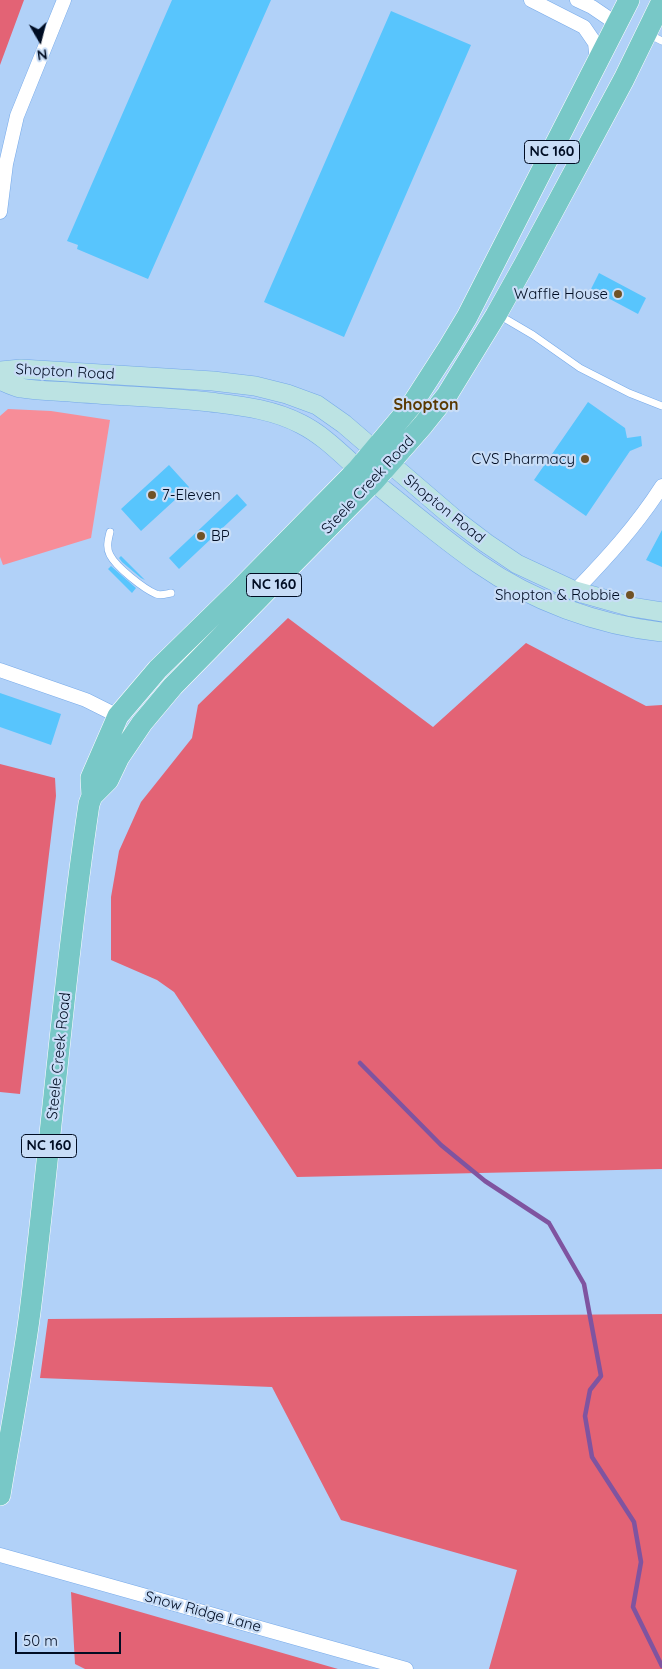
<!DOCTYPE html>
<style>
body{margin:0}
#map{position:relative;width:662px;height:1669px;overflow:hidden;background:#b1d1f8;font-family:Quicksand,sans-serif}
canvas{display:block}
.north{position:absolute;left:15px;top:15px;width:50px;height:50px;-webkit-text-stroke:4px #c8ddf7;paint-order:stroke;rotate:172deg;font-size:14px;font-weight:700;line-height:20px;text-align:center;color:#000d23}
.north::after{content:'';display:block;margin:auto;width:18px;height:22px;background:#000d23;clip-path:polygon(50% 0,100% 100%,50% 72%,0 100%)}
.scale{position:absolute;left:15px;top:1632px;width:106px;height:22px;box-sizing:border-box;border:2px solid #000d23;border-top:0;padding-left:6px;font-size:15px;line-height:18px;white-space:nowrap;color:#000d23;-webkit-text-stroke:4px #c8ddf7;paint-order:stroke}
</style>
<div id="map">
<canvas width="662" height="1669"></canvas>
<div class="north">N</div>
<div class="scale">50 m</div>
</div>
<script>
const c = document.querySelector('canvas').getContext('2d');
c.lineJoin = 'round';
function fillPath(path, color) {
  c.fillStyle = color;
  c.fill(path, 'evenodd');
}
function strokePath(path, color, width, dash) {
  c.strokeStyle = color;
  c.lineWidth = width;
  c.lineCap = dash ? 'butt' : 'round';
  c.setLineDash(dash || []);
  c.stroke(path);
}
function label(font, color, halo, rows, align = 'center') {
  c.font = font + ' Quicksand,sans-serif';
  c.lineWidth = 4.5;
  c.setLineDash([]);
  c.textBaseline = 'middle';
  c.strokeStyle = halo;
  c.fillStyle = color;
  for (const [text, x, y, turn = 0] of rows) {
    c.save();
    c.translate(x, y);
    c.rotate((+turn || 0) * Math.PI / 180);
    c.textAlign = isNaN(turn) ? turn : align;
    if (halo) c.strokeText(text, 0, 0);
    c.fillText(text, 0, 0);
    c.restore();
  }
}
fillPath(new Path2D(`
 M8,409L51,411L110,420L91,538L3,565L0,557V416Z`), '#f78d98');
fillPath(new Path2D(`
 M0,0H24L0,65Z
 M288,618L433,727L526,643L646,706L662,705V1169L297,1177L174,992L157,980L111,960V897L119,851L141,802L192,738L198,705Z
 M0,764L55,778L56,796L20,1094L0,1092Z
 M662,1314V1669H489L517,1570L341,1520L272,1387L40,1378L48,1319Z
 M71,1592L338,1669H85L75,1664Z`), '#e36375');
strokePath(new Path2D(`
 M360,1063L441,1145L485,1181L549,1223L584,1284L601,1376L590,1390L585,1416L592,1457L634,1522L641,1562L633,1607L662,1666`), '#7f54a0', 4.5);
fillPath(new Path2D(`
 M172,0H271L148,279L77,249L78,245L67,241Z
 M391,11L471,45L344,337L264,302Z
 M599,273L646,298L638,314L591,289Z
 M588,402L625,428L627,438L641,436L642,446L630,451L586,516L534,480Z
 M169,465L189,487L141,531L121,509Z
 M237,494L247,505L179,569L169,558Z
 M662,530V567L646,560Z
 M121,556L145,580L141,578L122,562L119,558Z
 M111,566L136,588L132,593L108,569Z
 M0,693L61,714L51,745L0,727Z`), '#58c5fd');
const lane = new Path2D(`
 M648,34L662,41
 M499,315L533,335L580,368L629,393L662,406
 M110,532C108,540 106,548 110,555C116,567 144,589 156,594C160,596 166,594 171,593`);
const street = new Path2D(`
 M531,0L584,27L595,43L597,61
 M577,0L592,7L617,24
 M0,212L6,164L17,116L64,0
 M575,591C607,558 637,525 662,486
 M0,670L86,700L118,716
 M0,1555L406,1669`);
const secondary = new Path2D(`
 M0,371L21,369L213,381L255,386L287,394L317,405L344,424L457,521L486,543L517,564L575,591L632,607L662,612
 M0,380C7,383 14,387 21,388C37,391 54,391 70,392C117,396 163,397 210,402C241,406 272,409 301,424C329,438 350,464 375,483C409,510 443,539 479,564C532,601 598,625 662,632`);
const primary = new Path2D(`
 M92,796L91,778L118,716L158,669L239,590L358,469L411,406L449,347L467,317L629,0
 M0,1495C10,1434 22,1373 30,1312C51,1143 64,973 89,804L92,796L108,780L119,757L142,723L173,686L373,482L423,425L447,395L496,315L524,265L624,79L662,1`);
strokePath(lane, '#76a9e8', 8);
strokePath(street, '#76a9e8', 15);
strokePath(secondary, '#76a9e8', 20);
strokePath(primary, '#fff', 22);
strokePath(lane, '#fff', 7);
strokePath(street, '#fff', 14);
strokePath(secondary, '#bce3e3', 19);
strokePath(primary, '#78c8c7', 21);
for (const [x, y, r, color] of [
 [618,294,5,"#705226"],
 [585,459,5,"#705226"],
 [152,495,5,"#705226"],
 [201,536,5,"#705226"],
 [630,595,5,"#705226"]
]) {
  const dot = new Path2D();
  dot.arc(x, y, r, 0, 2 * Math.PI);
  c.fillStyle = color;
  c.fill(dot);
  strokePath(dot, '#c8ddf7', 2);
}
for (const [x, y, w] of [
 [552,152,55],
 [274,585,55],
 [49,1146,55]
]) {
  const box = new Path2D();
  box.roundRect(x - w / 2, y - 11.5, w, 23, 4);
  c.fillStyle = '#c8ddf7';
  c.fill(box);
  strokePath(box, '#000d23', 1);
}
label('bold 14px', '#000d23', null, [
 ["NC 160",552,152],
 ["NC 160",274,585],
 ["NC 160",49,1146]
]);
label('15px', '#000d23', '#c8ddf7', [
 ["Waffle House",608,294],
 ["CVS Pharmacy",575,459],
 ["7-Eleven",162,495,"left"],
 ["BP",211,536,"left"],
 ["Shopton & Robbie",620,595]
], 'right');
label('15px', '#000d23', '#c8ddf7', [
 ["Shopton Road",65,372,3],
 ["Steele Creek Road",368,485,-47],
 ["Shopton Road",444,509,39],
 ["Steele Creek Road",59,1056,-84],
 ["Snow Ridge Lane",203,1612,15]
]);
label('bold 16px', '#5a3900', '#c8ddf7', [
 ["Shopton",426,405]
]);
</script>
